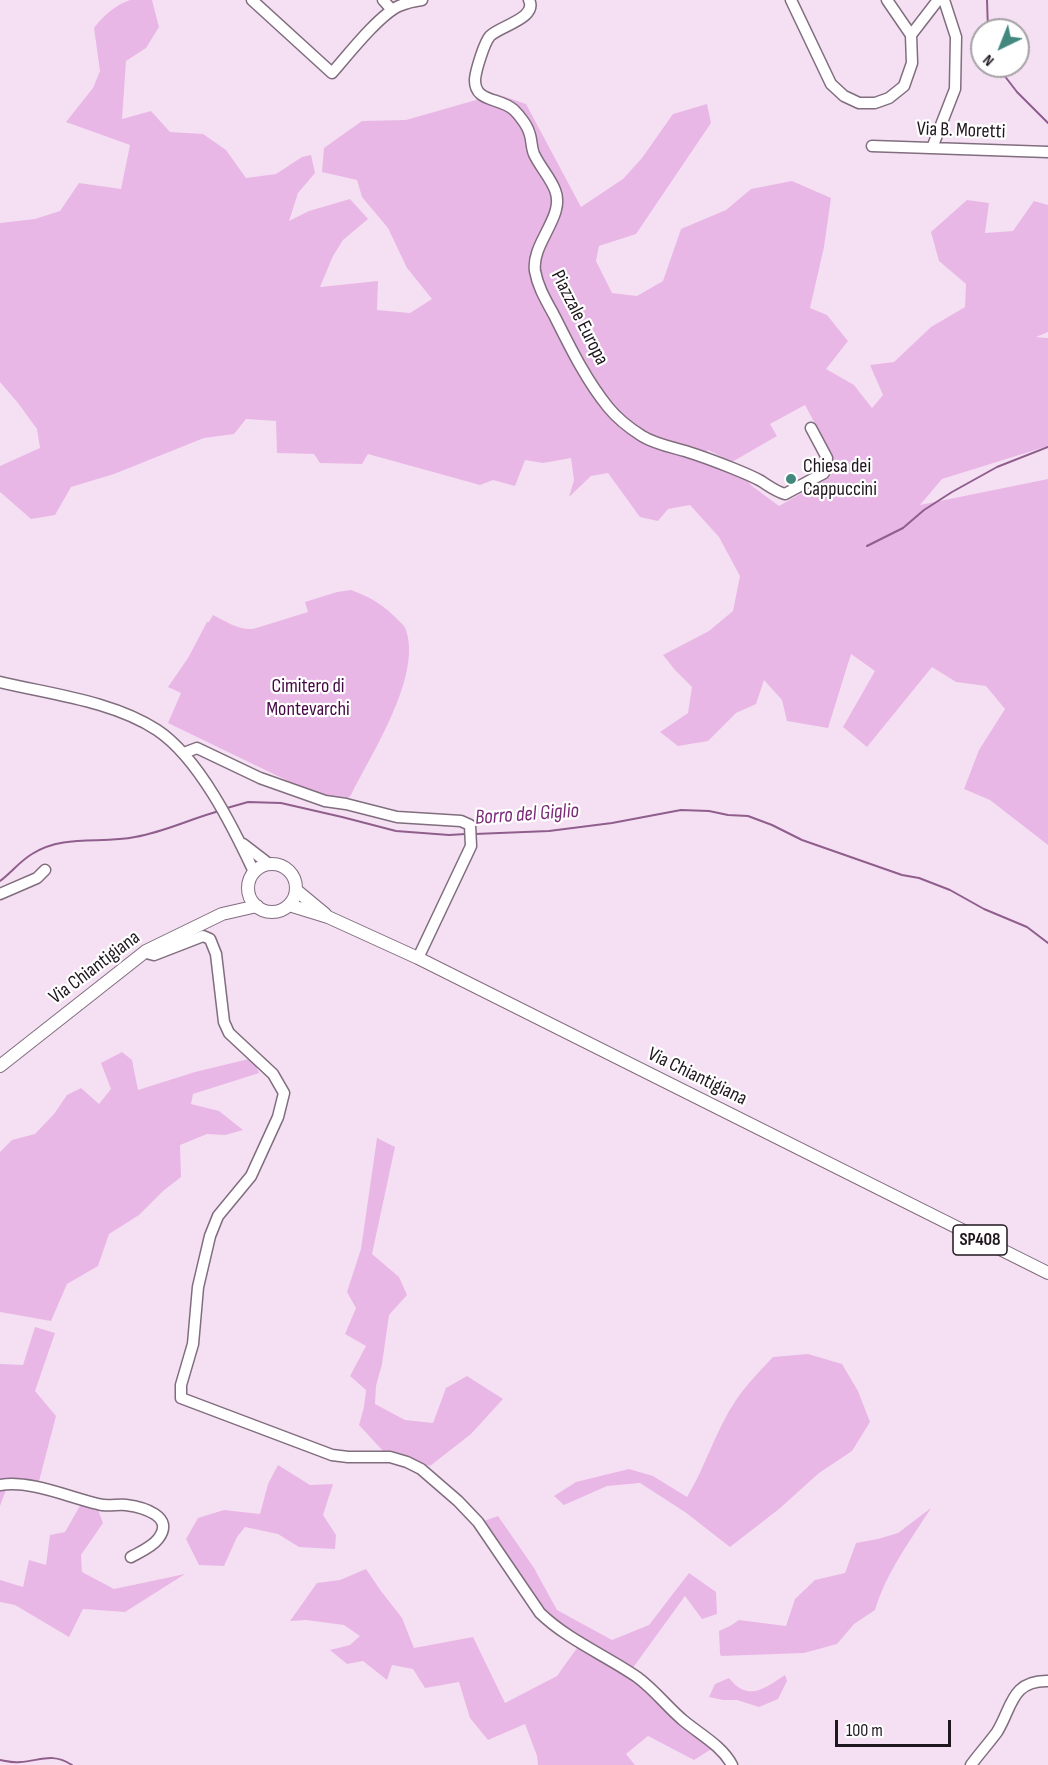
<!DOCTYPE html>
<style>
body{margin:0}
#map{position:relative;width:1048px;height:1765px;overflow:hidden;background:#f5e0f3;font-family:"Sofia Sans Condensed",sans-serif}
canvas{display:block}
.north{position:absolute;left:970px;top:18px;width:60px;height:60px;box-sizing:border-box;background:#fff;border:2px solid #a5a2a5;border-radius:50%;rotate:223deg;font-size:16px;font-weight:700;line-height:24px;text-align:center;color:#1f171e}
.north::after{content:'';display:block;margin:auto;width:21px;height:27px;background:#42887f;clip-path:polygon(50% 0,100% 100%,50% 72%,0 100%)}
.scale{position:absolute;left:835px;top:1720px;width:116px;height:27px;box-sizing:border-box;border:3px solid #1f171e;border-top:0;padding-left:8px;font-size:18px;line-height:21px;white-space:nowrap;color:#1f171e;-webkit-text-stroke:4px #fff;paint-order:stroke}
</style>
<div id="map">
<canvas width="1048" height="1765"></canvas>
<div class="north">N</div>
<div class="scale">100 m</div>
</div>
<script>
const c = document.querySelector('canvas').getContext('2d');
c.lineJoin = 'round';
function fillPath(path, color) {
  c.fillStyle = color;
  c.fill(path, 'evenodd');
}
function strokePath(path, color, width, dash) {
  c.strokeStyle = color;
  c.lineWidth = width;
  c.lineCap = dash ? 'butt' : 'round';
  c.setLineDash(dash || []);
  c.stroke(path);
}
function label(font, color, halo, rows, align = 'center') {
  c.font = font + ' "Sofia Sans Condensed",sans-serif';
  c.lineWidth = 4.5;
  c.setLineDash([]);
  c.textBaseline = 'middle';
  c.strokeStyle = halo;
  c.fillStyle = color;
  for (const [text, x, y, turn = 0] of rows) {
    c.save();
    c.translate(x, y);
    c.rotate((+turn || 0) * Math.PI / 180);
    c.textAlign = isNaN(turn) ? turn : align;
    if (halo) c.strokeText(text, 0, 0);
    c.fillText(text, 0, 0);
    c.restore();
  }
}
fillPath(new Path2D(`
 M130,0H152L159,27L146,48L126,61L122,119L151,111L170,132L203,134L226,150L246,178L276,174L302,157L311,155L315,173L298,193L289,221L309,211L350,199L368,219L343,240L333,256L320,287L378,281L377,310L410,313L432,299L407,268L388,228L362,197L357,180L322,172L324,148L362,121L406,120L497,94L526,104L581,207L623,179L642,158L673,114L707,104L711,123L636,234L599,246L596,261L612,293L637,296L663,281L681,229L726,210L751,189L792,181L831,198L824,247L810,308L827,315L848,341L826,369L854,385L872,408L883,395L870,365L894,362L931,327L965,307L966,284L939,261L931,232L967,200L989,203L985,233L1013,231L1034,201L1048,205V332L1036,337L1048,338V446L942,479L920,505L1048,479V845L990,800L964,789L979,750L1005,709L986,686L956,682L932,667L867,747L843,727L875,671L851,654L828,728L787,721L782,700L764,680L756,704L736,713L708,741L678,746L660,732L688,713L692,687L675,670L663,655L709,631L733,611L740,576L719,537L690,505L668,509L658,521L640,517L608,473L591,476L569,497L574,480L571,458L543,463L525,460L515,486L493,480L480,485L368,454L362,464L320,463L314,454L277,453L276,421L246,419L234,434L204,438L114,474L71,487L55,515L31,519L0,492V466L40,448L37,429L18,403L0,382V223L35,219L60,211L79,183L121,189L130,145L66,122L93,88L100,71L94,28C103,16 115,5 130,0ZM805,405L833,457L830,477L779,506L752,486L742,475L701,459L708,450L732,462L777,436L770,424Z
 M351,590C370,597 384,605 398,620C401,623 405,626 406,630C422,676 372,753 351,795L346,800L315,794L168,723L181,693L168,687L188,658L207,622H209L213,615C227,622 238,630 253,629L308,612L305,602L337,592Z
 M122,1052L132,1060L138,1090L195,1072L253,1058L259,1073L193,1094L191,1104L219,1111L243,1130L225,1135L207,1134L180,1145L181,1177L163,1191L139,1215L109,1234L98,1266L67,1284L51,1321L0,1312V1152L12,1140L35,1134L54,1114L67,1095L81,1088L99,1104L111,1089L101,1063Z
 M377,1138L395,1147L372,1254L399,1277L407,1295L389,1315L382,1364L376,1386L375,1404L405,1420L433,1423L446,1388L467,1376L503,1399L471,1434L430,1466L383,1451L359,1425L364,1407L366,1390L350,1376L366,1346L345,1334L356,1308L347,1292L361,1249Z
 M35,1327L55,1333L35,1391L56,1416L38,1485L6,1490L0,1506V1364L23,1365Z
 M808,1354L842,1364L858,1391L870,1422L852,1451L819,1473L779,1509L730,1547L685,1512L640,1483L607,1486L564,1505L554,1496L576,1482L629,1469L653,1476L687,1497C706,1466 715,1431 736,1400C746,1385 760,1371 773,1357Z
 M278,1465L310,1485L333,1484L323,1515L336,1535L335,1549L299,1547L278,1534L245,1527L237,1537L224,1566L199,1565L186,1539L198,1518L224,1510L260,1514L268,1484Z
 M81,1504L97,1507L103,1523L81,1555L82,1572L114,1589L185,1574L125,1612L83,1609L69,1637L15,1605L0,1602V1580L23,1587L29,1560L46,1565L50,1535L65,1532Z
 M931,1508C910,1541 886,1573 875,1610L854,1624L837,1644L804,1653L721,1656L720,1654L719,1631L730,1626L739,1620L786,1626L795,1599L815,1580L845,1573L856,1543L878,1539L898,1533Z
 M498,1516L534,1568L557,1610L612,1640L649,1625L689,1573L716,1592L717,1614L702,1619L685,1596L632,1669L629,1677L683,1725L713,1748L694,1760L648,1736L626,1754L635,1765H538L537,1756L525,1724L488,1740L470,1718L459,1682L425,1688L413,1669L392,1665L387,1680L363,1661L347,1664L330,1650L350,1645L360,1636L344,1625L306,1620L290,1621L317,1583L340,1580L366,1569L381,1591L402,1618L414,1648L473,1637L505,1703L557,1676L577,1648L533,1600L484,1521Z
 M785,1675L787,1681L778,1699L759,1707L737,1700H723L709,1697L715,1684L729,1678C748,1702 764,1689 785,1675Z`), '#e9b7e6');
strokePath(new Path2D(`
 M987,0L988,30
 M997,66L1017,92L1048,123
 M867,546L903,528L924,510L952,492L997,467L1048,447
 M227,808L248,802L281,803L342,817L396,831L449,835L466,834
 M475,834L549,831L612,823L681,810L709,811L728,815L748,816L772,825L802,840L902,875L919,878L950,890L984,909L1027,927L1048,943
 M0,881C11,873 20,861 32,854C63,834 101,844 135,837C164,832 190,819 219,811
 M0,1760C6,1761 13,1763 20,1762C40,1761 52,1752 72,1765`), '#8f5e8c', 2);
const minor = new Path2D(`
 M252,0L332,73C347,56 379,15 399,6C406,3 414,1 422,0
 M383,0L392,10
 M529,0C538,18 500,26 490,36C484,43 476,70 475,79C474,103 500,97 514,110C519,115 527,125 529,132C532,139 531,147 534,154C540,167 550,177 555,190C566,216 531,243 535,271C538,288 547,302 555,317C570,347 586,380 608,407C616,417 631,429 642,436C655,444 671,447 685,451C701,456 717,462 732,468C742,472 752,476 761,481C769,486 775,491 785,494L824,473L827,458L811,428
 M791,0L831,84L844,96L859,103H875L889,98L904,86L912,63L911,35L887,0
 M911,35L938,0
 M872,146L1048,152
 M932,148L955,89L956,37L944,0
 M0,682C50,694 113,701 157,730C199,758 233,827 254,872
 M184,753L197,748L260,778L325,801L346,804L397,817L461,821L470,825L471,846L418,958
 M243,844L269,864
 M0,894L37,878L45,870
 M146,951L150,954L154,955L203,936L210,939L216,954L224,1022L229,1033L273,1074L284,1093L278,1117L251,1176L218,1216L210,1236L198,1287L193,1344L181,1385V1398L332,1455L348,1457H390L407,1462L421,1469L458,1501L478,1522L540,1613C568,1640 605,1655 637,1677C655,1690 668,1708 684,1721C701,1735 722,1746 732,1765
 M0,1485C31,1480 68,1497 98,1504C107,1507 117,1504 126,1505C142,1507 176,1516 158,1539C152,1547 140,1552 131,1557
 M971,1765C979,1754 989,1743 997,1732C1012,1708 1011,1680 1048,1681`);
const major = new Path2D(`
 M248 888a24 24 0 1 1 48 0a24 24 0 1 1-48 0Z
 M296,890L325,914
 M289,905L328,917L418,958L1048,1273
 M0,1066L146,951L222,914L257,906`);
strokePath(minor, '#806d7e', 13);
strokePath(major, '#806d7e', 14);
strokePath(minor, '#fff', 10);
strokePath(major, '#fff', 12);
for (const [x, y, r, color] of [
 [791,479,6,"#42887f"]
]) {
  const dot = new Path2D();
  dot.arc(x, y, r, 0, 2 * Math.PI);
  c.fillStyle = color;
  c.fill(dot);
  strokePath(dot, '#fff', 2);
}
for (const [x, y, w] of [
 [980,1240,54]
]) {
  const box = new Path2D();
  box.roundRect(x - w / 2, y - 15, w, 30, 4.5);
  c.fillStyle = '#fff';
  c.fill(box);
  strokePath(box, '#1f171e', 1.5);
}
label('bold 18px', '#1f171e', null, [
 ["SP408",980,1240]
]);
label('20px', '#1f171e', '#fff', [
 ["Via B. Moretti",961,131,2],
 ["Piazzale Europa",579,318,63],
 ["Via Chiantigiana",95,968,-37],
 ["Via Chiantigiana",697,1077,26]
]);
label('20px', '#1f171e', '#fff', [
 ["Chiesa dei",803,467],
 ["Cappuccini",803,490]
], 'left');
label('20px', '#460845', '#fff', [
 ["Cimitero di",308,687],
 ["Montevarchi",308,710]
]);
label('italic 21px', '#7a2a78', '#fff', [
 ["Borro del Giglio",527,815,-4]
]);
</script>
